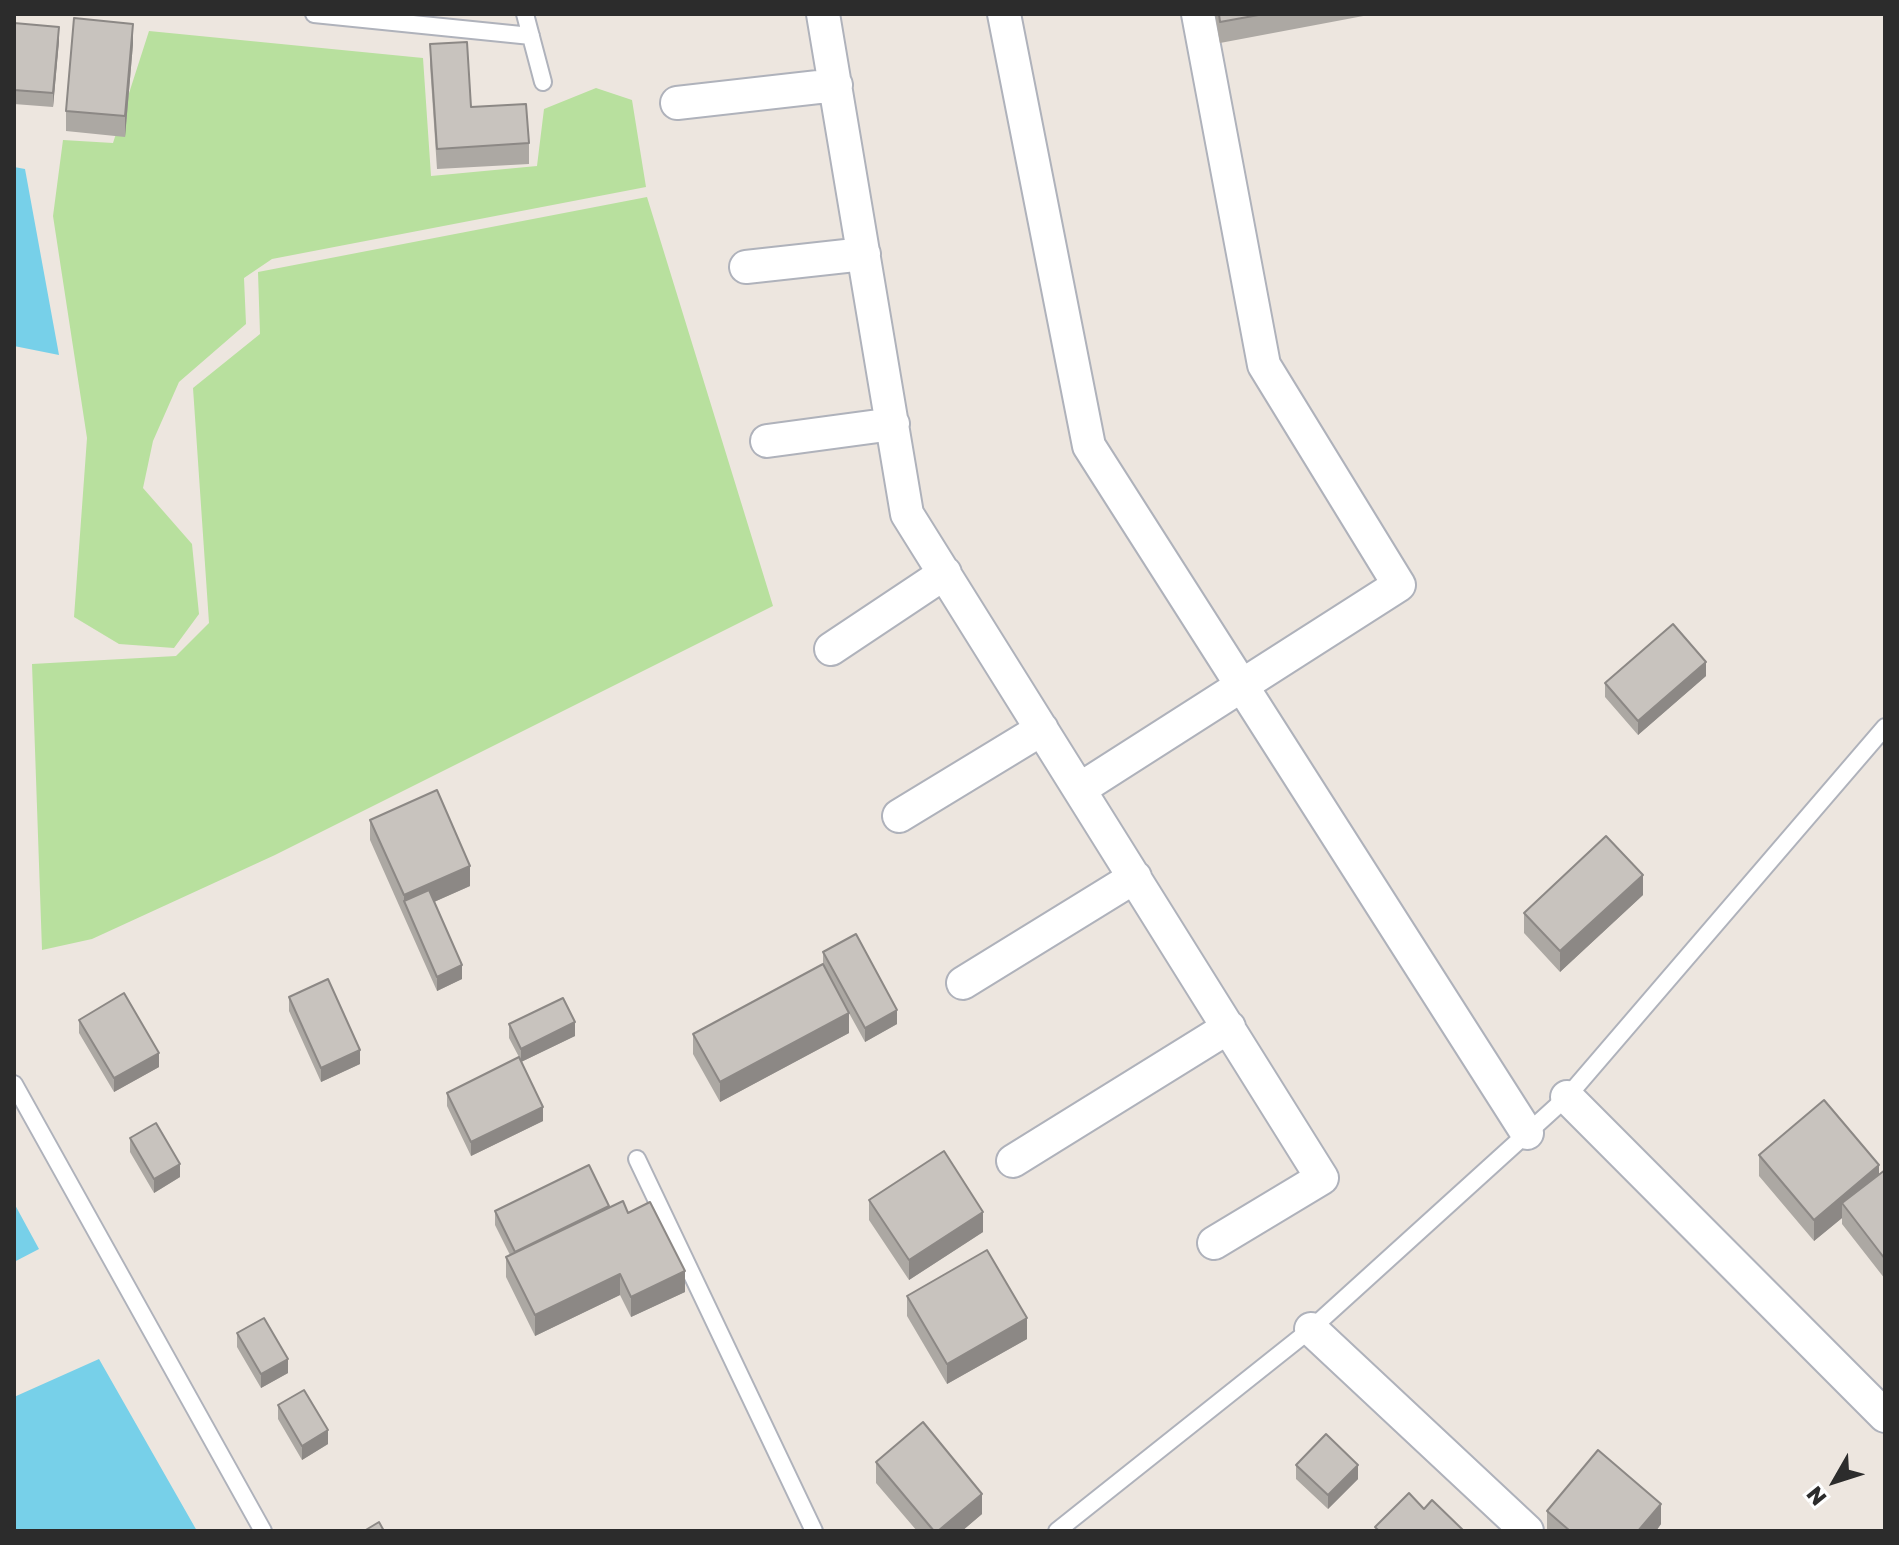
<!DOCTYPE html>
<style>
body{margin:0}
#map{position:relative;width:1899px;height:1545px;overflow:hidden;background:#ede6df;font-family:"Golos Text",sans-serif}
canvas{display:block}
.frame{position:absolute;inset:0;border:16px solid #2c2c2c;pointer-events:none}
.north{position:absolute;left:1795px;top:1441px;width:80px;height:80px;-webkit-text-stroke:6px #fff;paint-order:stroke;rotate:231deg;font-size:22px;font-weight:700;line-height:32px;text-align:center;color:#2c2c2c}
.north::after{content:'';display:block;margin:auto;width:28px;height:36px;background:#2c2c2c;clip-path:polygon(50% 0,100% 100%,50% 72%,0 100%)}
</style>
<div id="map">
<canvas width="1899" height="1545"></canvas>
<div class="frame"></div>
<div class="north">N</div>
</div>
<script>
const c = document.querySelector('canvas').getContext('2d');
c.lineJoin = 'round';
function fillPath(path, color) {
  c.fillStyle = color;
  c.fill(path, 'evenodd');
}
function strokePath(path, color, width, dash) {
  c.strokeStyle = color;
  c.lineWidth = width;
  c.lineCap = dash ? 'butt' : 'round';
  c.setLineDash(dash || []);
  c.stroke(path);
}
fillPath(new Path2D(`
 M149,31L423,58L431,176L537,166L544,109L596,88L632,100L646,187L272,259L244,278L246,324L179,382L153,441L143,488L192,544L199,614L174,648L119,644L74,617L87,438L53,216L63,140L113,143Z
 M647,197L773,606L275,855L92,939L42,950L32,664L176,656L209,623L193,388L260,334L258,272Z`), '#b8e09e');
fillPath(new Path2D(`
 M14,167L25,169L59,355L14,346Z
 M14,1203L39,1249L14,1262Z
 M99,1359L197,1531H14V1397Z`), '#77d0e9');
const lane = new Path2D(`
 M314,14L531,36
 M525,14L543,82
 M14,1084L263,1531
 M637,1159L814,1531
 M1057,1531L1311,1329L1567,1097L1885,727`);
const street = new Path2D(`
 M823,14L907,514L1322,1178L1214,1243
 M1004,14L1089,446L1527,1133
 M677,103L836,85
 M746,267L864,254
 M767,441L893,424
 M831,649L945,573
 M1080,789L1399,585L1264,365L1198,14
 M899,816L1042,729
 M963,983L1135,877
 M1567,1097L1885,1416
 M1013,1161L1229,1027
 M1311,1329L1527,1531`);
strokePath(lane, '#afb2bb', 20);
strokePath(street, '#afb2bb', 36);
strokePath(lane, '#fff', 16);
strokePath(street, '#fff', 32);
fillPath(new Path2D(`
 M1215,14H1374L1220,43Z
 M14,23L59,41L53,107L14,104Z
 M133,44L125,137L66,131V111Z
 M430,44L471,107L529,143V164L437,169L430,65Z
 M1706,676L1638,735L1605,697V683Z
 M370,820L470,886L434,902L462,979L437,991L370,840Z
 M1643,895L1560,972L1524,933V913Z
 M823,952L897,1024L865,1042L849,1013V1033L720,1102L693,1054V1034L823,966Z
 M289,997L360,1064L321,1082L289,1011Z
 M79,1020L159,1067L114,1092L79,1033Z
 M509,1024L575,1036L521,1062L543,1121L471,1156L447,1106V1093L519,1057L509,1038Z
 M130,1138L180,1177L154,1193L130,1152Z
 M1759,1155L1879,1174L1885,1170V1279L1842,1224V1218L1814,1241L1759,1176Z
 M869,1200L983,1232L909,1280L869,1220Z
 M609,1207L628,1213L685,1292L631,1317L620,1295L535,1336L506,1277V1257L510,1255L495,1225V1211Z
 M907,1296L1027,1339L947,1384L907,1316Z
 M237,1333L288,1373L261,1388L237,1347Z
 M278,1405L328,1444L302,1460L278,1419Z
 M876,1462L982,1514L962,1531H917L876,1483Z
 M1296,1465L1358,1479L1328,1509L1296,1479Z
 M1547,1511L1661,1524L1656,1531H1547Z`), '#aca8a3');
fillPath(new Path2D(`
 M133,24V44L125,137V116Z
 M59,27V41L53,107V93Z
 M1706,662V676L1638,735V721Z
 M470,866V886L409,913L404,901V895Z
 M1643,875V895L1560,972V951Z
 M462,965V979L437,991V977Z
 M897,1010V1024L865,1042V1028Z
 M849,1013V1033L720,1102V1082Z
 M575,1022V1036L521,1062V1049Z
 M360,1050V1064L321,1082V1068Z
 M159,1053V1067L114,1092V1078Z
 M543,1107V1121L471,1156V1142Z
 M180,1164V1177L154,1193V1179Z
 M1879,1165V1185L1842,1203V1218L1814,1241V1220Z
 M983,1212V1232L909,1280V1260Z
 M685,1271V1292L631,1317V1297Z
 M620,1274V1295L535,1336V1315Z
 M1027,1318V1339L947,1384V1364Z
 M288,1359V1373L261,1388V1374Z
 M328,1430V1444L302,1460V1446Z
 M1358,1465V1479L1328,1509V1495Z
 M982,1494V1514L962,1531H938Z
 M1661,1504V1524L1656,1531H1638Z`), '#8c8885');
const building = new Path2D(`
 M1219,14H1264L1220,22Z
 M74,18L133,24L125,116L66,111Z
 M14,23L59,27L53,93L14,90Z
 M467,42L471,107L526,104L529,143L437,149L430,44Z
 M1673,624L1706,662L1638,721L1605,683Z
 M437,790L470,866L404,895L370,820Z
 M1606,836L1643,875L1560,951L1524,913Z
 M429,890L462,965L437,977L404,901Z
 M856,934L897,1010L865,1028L823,952Z
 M823,964L849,1013L720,1082L693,1034Z
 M328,979L360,1050L321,1068L289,997Z
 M124,993L159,1053L114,1078L79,1020Z
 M563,998L575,1022L521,1049L509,1024Z
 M519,1057L543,1107L471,1142L447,1093Z
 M1824,1100L1879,1165L1814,1220L1759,1155Z
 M156,1123L180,1164L154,1179L130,1138Z
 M944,1151L983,1212L909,1260L869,1200Z
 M589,1165L609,1206L515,1252L495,1211Z
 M1885,1170V1259L1842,1203Z
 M623,1201L628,1213L650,1202L685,1271L631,1297L620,1274L535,1315L506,1257Z
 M987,1250L1027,1318L947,1364L907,1296Z
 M264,1318L288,1359L261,1374L237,1333Z
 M304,1390L328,1430L302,1446L278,1405Z
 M923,1422L982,1494L938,1531H934L876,1462Z
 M1326,1434L1358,1465L1328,1495L1296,1465Z
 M1598,1450L1661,1504L1638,1531H1570L1547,1511Z
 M1409,1493L1424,1509L1432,1500L1464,1531H1379L1375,1527Z
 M379,1522L384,1531H364Z`);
fillPath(building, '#c8c3be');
strokePath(building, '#8c8885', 2);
</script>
